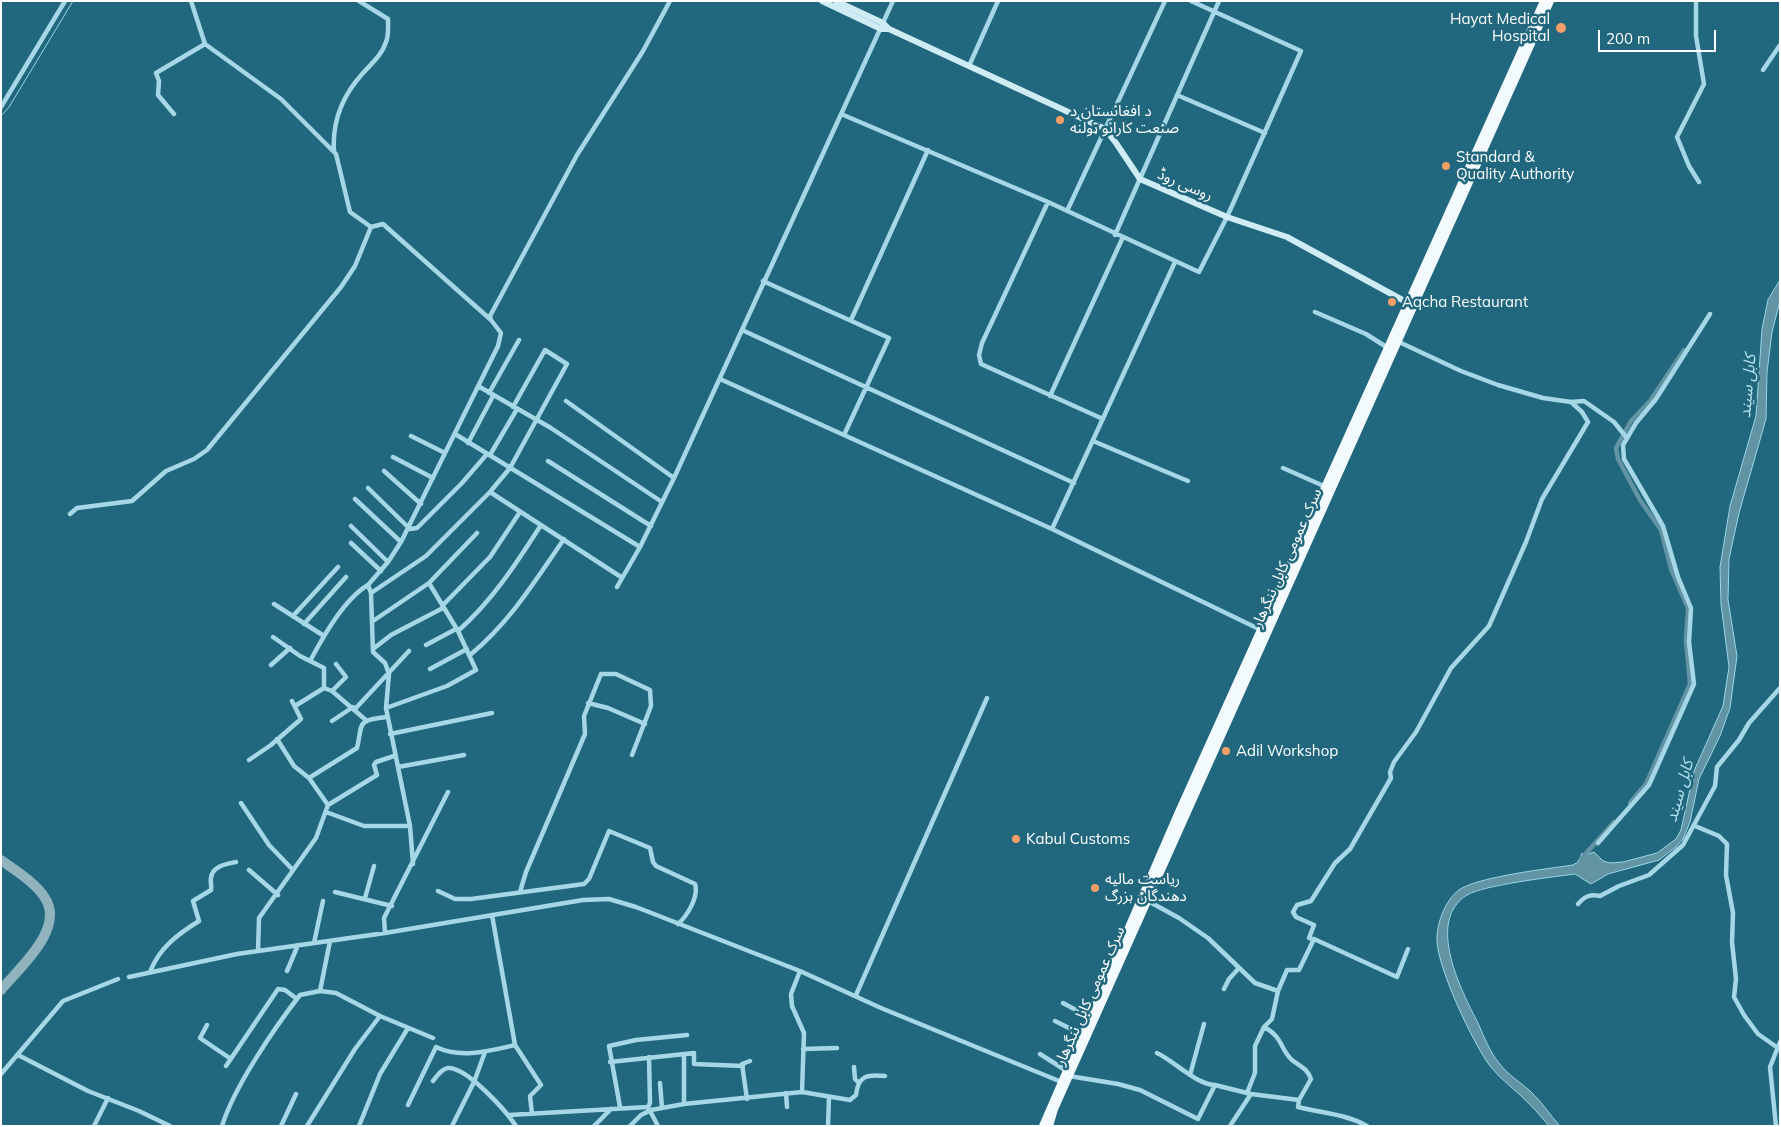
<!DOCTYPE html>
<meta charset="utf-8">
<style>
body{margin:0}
#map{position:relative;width:1781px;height:1127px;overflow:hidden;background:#21677d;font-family:Mulish,sans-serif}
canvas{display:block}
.frame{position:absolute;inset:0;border:2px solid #fff;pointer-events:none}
.scale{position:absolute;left:1598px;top:30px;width:118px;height:22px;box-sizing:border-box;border:2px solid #fff;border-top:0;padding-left:6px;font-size:15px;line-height:18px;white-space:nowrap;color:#fff;-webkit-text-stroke:4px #21677d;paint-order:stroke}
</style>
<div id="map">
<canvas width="1781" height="1127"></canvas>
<div class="frame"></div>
<div class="scale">200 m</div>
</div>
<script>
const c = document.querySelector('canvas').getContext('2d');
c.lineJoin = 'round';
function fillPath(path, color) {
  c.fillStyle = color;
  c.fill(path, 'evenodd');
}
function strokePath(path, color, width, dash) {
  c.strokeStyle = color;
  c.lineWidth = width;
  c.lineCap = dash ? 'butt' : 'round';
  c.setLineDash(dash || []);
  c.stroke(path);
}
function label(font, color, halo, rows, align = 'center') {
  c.font = font + ' Mulish,"Noto Sans Arabic",sans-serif';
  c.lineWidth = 5;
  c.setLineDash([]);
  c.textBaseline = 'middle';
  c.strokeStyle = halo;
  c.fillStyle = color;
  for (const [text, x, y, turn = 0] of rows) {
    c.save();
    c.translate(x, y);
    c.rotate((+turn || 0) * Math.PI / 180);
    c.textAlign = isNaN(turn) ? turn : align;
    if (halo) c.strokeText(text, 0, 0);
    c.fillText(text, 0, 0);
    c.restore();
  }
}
const water = new Path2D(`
 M1780,280V301L1772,332L1767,372L1766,419L1739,513L1729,559L1728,600L1737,656L1730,708L1720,736L1699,779L1690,822L1683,839L1676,847L1659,860L1608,874L1591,884L1575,874C1552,877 1484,885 1467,895C1425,921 1462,992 1478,1023C1484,1037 1490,1052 1499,1063C1508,1075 1520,1082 1530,1091C1542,1102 1550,1115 1560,1126H1549C1540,1115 1531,1105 1520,1095C1510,1086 1499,1077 1490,1066C1473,1043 1438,969 1437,941C1436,924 1446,897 1462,888C1485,876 1546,869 1573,865L1578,862L1582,853L1583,856L1594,852L1603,861L1610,863L1623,862L1657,853L1676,839L1681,830L1694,771L1723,706L1729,667L1721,604L1720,567L1730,506L1756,416L1762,329L1768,300Z`);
fillPath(water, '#6294a4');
strokePath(water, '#99d6e8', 1);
strokePath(new Path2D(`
 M1,116L9,107L73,1`), '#99d6e8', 1);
strokePath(new Path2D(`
 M1630,803L1646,784L1690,684L1686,640L1688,608L1671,569L1661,530L1640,500L1618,459L1616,448L1631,421L1650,401L1684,350
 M1581,859L1614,822`), '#6294a4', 4.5);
strokePath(new Path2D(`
 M1,860C15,870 36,883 45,898C65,929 20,967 1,990`), '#90b3be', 10);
strokePath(new Path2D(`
 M1696,1V36L1704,84L1677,137L1689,166L1699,182
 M205,44L281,99L336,154L350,212L371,227
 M969,66L998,1
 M1763,70L1780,45
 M1177,95L1265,133
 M1,107L65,1
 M174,114L158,95L159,81L156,73L205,44L191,1
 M841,114L1048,202L1199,272L1227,217L1301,51L1191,1
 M334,151C332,122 343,95 363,73C372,63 382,55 386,42C389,35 388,26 388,19L359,1
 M1048,202L982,343L979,355L981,364L1103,419
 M1067,211L1165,1
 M1115,235L1219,1
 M763,281L889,338L844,435
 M1315,312L1366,334L1388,348
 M491,320L490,316L577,155L643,51L670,1
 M851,320L928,150
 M742,330L1074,483
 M1399,342L1461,371L1498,385L1543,398L1571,402L1584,401L1614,422L1627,438
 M720,379L1052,529L1261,630
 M478,386L551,428L662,502
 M489,393L519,340
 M1050,396L1123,237
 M566,401L674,478
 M455,434L640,547
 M411,436L445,453
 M1093,441L1188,481
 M468,443L493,396
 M490,455L517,409
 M393,457L433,478
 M548,461L651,526
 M1283,468L1326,487
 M384,471L421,504
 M368,488L410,529L417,528L462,483L487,454
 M490,492L621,577
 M355,499L401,542
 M70,514L77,508L132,501L166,471L194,459L207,450L341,287L355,266L371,227L383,224L491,320L501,333L498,346L401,542L388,562L368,585L371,593L373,652L385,663L389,674L386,708L410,826L413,864
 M351,526L388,562
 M1052,529L1175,262
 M351,543L381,571
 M617,587L640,547L674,478L893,1
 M371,593L426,556L490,492L510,468L567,364L545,350L513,407
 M274,604L324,636
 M443,605L490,557L520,512
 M293,616L338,567
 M373,621L429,583L477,533
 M304,624L346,577
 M458,631C492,601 516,564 541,525
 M273,637L300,656L324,668V688L332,691L367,721
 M426,645L456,629
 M373,649L391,635L443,608
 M470,655C510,622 535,581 564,539
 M310,661C323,637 344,599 368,585
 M271,665L290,648
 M430,669L467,649
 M332,691L346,677L336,664
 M588,703L608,708L645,724
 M295,706L324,688
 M386,708L447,686L476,670L458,631L429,583
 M355,709L409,651
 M332,721L353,707
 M390,734L492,713
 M249,760L271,745L301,719L292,701
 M398,767L464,755
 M309,778L357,748C363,724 355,720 387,717
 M241,803L269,845L292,869
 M328,805L377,775L374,765L376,762L394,756
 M326,812L364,826H410
 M1695,826L1719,836L1727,844L1726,875L1733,913L1732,942L1736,979L1734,997L1744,1015L1758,1034L1778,1048
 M1598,843L1649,785L1694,684L1689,642L1691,608L1678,577L1663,526L1624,459L1623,445L1636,423L1656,399L1710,314
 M249,870L278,895
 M438,891L455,899H471L584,884L589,879L609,831L650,848L653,862L656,866L695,884C699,897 687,916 678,924
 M335,892L392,906
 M520,892L526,872L585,734L584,716L601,674H616L650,690L651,706L632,755
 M365,898L374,866
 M1148,901L1179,918L1208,938L1255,983L1278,991
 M1578,904C1585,896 1590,894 1600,896L1619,886L1649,875L1683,845L1715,786L1717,767L1739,740L1749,723L1780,688
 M492,915L515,1045L541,1085L530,1096L532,1114
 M385,933L384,918L448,792
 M1314,939L1397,977L1408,949
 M314,943L323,901
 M258,951L259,918L316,838L328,805L309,778L294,766L277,739
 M287,971L298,945
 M800,971L791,994L792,1006L804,1033L802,1092
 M150,972C159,948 178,934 199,921L193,901L211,890C212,886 210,883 211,878C212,866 226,864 236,862
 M129,977L237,954L385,933L583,900L609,899L636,907L800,971L881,1008L1064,1083
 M1224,989L1229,979L1239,968
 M320,991L330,941
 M856,995L987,698
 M1063,1003L1089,1017
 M1055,1021L1081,1034
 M207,1025L200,1038L231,1059
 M1264,1027C1283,1037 1280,1049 1292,1060C1301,1067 1307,1068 1311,1079L1299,1100
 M803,1049L837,1048
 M1157,1053C1174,1061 1197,1085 1215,1085
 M1040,1054L1065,1070
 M18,1055L88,1091L139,1111L170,1126
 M610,1062L694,1053V1064L743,1066
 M226,1066L278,989L285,990L297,999
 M854,1067L855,1079L858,1082
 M1,1074L63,1001L118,979
 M1190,1075L1204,1024
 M1069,1076L1118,1084L1140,1090L1198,1119L1215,1085L1247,1093
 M433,1081C437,1076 441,1069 448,1068C467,1067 506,1111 516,1126
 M660,1083L662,1108
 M786,1093L787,1107
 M1251,1094L1299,1100L1298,1107C1322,1113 1346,1114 1367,1126
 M747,1099L742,1064L750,1061
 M684,1104V1054
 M408,1105L436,1047C461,1059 489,1051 515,1045
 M620,1107L609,1046L636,1040L687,1035
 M648,1107L650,1103L649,1057
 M509,1115L648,1107L658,1126
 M94,1126L108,1098
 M222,1126C234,1087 275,1027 300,995L320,991L336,993L380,1016L433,1038
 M281,1126L296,1094
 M307,1126L355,1049L380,1016
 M359,1126L380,1074L408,1028
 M452,1126L474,1082L485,1052
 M594,1126L611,1109
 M630,1126L641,1115L651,1110L684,1104L802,1092L850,1100L856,1095C858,1076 867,1074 885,1076
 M828,1126L829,1097
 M1230,1126L1251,1094L1247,1093L1255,1073V1046L1264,1027L1272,1019L1278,991L1287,970H1299L1314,939L1309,938L1314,925L1296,917L1293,912L1297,905L1311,901L1335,863L1350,849L1391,778L1390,772L1394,762L1416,732L1451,668L1489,626L1526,542L1542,499L1588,422L1582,412L1571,402
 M1776,1126L1770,1067L1780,1042`), '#a5d7e6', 4.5);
strokePath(new Path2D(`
 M822,1L881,29H889
 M836,1L883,23L889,29L1105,129L1116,143L1140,179L1227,217L1287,237L1408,303`), '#cfecf5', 6);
strokePath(new Path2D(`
 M1043,1126L1178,814L1544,1
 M1049,1126L1054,1109C1217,739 1387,372 1550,1`), '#f3fafe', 8);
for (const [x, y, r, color] of [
 [1561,28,6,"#f39e67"],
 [1060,120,5,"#f39e67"],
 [1446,166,5,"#f39e67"],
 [1392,302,5,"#f39e67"],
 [1226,751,5,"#f39e67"],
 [1016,839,5,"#f39e67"],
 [1095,888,5,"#f39e67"]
]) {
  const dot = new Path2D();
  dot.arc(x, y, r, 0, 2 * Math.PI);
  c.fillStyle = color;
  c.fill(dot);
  strokePath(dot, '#21677d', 2);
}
label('15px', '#fff', '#21677d', [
 ["Hayat Medical",1550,19,"right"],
 ["Hospital",1550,36,"right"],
 ["د افغانستان د",1070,111],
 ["صنعت کارانو ټولنه",1070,128],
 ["Standard &",1456,157],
 ["Quality Authority",1456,174],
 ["Aqcha Restaurant",1402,302],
 ["Adil Workshop",1236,751],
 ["Kabul Customs",1026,839],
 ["ریاست مالیه",1105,879],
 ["دهندگان بزرگ",1105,896]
], 'left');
label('15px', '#fff', '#21677d', [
 ["روسی روڈ",1185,185,23],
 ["سرک عمومی کابل ننگرهار",1287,558,-66],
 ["سرک عمومی کابل ننگرهار",1090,996,-66]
]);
label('italic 16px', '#b4e2ef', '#21677d', [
 ["کابل سيند",1748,386,-85],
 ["کابل سيند",1680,791,-74]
]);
</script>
